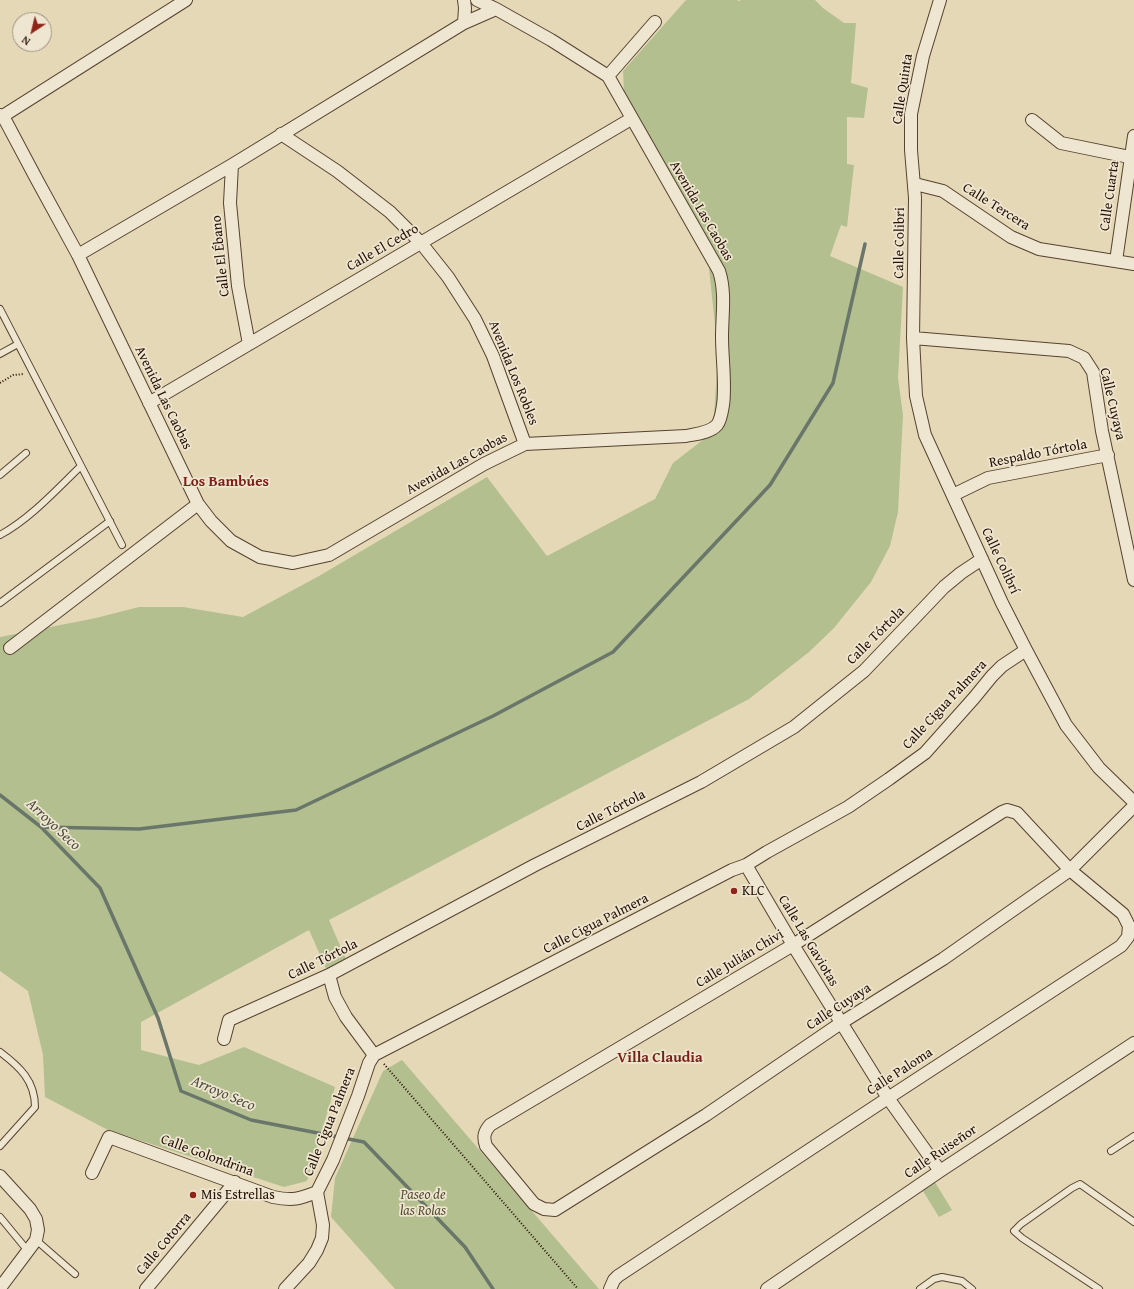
<!DOCTYPE html>
<meta charset="utf-8">
<style>
body{margin:0}
#map{position:relative;width:1134px;height:1289px;overflow:hidden;background:#e5d8b6;font-family:"Gentium Book Plus",serif}
canvas{display:block}
.north{position:absolute;left:12px;top:12px;width:40px;height:40px;box-sizing:border-box;background:#eee6d0;border:1px solid #9e907e;border-radius:50%;rotate:215deg;font-size:11px;font-weight:700;line-height:16px;text-align:center;color:#261004}
.north::after{content:'';display:block;margin:auto;width:14px;height:18px;background:#8f2418;clip-path:polygon(50% 0,100% 100%,50% 72%,0 100%)}
</style>
<div id="map">
<canvas width="1134" height="1289"></canvas>
<div class="north">N</div>
</div>
<script>
const c = document.querySelector('canvas').getContext('2d');
c.lineJoin = 'round';
function fillPath(path, color) {
  c.fillStyle = color;
  c.fill(path, 'evenodd');
}
function strokePath(path, color, width, dash) {
  c.strokeStyle = color;
  c.lineWidth = width;
  c.lineCap = dash ? 'butt' : 'round';
  c.setLineDash(dash || []);
  c.stroke(path);
}
function label(font, color, halo, rows, align = 'center') {
  c.font = font + ' "Gentium Book Plus",serif';
  c.lineWidth = 3.5;
  c.setLineDash([]);
  c.textBaseline = 'middle';
  c.strokeStyle = halo;
  c.fillStyle = color;
  for (const [text, x, y, turn = 0] of rows) {
    c.save();
    c.translate(x, y);
    c.rotate((+turn || 0) * Math.PI / 180);
    c.textAlign = isNaN(turn) ? turn : align;
    if (halo) c.strokeText(text, 0, 0);
    c.fillText(text, 0, 0);
    c.restore();
  }
}
fillPath(new Path2D(`
 M686,0H737L739,1L741,0H815L823,8L844,23H856L851,83L868,88L864,118L847,117V164L854,165L847,227L841,225L830,256L903,287L898,378L903,415L898,512L890,546L871,582L834,628L809,652L749,699L329,920L348,964L329,975L309,930L141,1022V1050L199,1065L244,1047L335,1087L307,1181L284,1187L108,1130L45,1097L43,1055L28,991L0,971V637L96,618L139,607H183L243,617L319,576L487,477L547,556L655,499L673,463L713,432L718,352L707,250L645,129L624,92L623,71Z
 M402,1060L599,1289H395L331,1217L335,1178L383,1071Z
 M933,1179L952,1210L939,1217L920,1186Z`), '#b3bf8f');
strokePath(new Path2D(`
 M0,795L41,827L100,888L158,1018L181,1091L251,1120L364,1142L465,1247L493,1289
 M41,827L139,829L296,810L493,716L613,652L770,485L833,383L865,244`), '#697669', 3.5);
const lane = new Path2D(`
 M0,309L122,545
 M0,354L18,344
 M0,475L26,453
 M0,535C30,519 57,489 81,466
 M0,603L110,521
 M0,1052C20,1067 35,1081 35,1107L0,1146
 M1111,1151L1134,1136
 M0,1217L28,1251
 M36,1240L75,1274
 M920,1289L934,1279L942,1277L962,1281L972,1289
 M1099,1289L1022,1238L1014,1231L1021,1224L1072,1188L1080,1184L1134,1222`);
const street = new Path2D(`
 M940,0L923,56L911,114V150L915,198L913,338L916,396L925,435L1002,603L1026,650L1066,725L1099,768L1134,802
 M464,23L465,8L464,0
 M608,76L655,22
 M0,115L3,116L37,180L78,255L198,504L211,521L231,541L260,557L293,563L329,555L484,464L525,444L686,436C695,434 710,433 717,425C721,420 722,411 723,405C726,385 722,358 722,337C722,315 726,292 719,271L608,76L551,40L496,9L477,0
 M3,116L186,0
 M1032,120L1061,143L1134,158
 M281,134L337,171L390,212L421,243L448,277L475,319L493,356L525,444
 M232,165L230,203L238,286L249,344
 M915,184L943,191L1011,237L1039,249L1134,264
 M78,255L232,165L464,23L496,9
 M1116,261L1134,136
 M913,338L1069,351L1084,358L1093,372L1102,431L1134,580
 M149,403L631,119
 M953,495L988,478L1108,455
 M10,648L198,504
 M746,865L793,945L888,1098L940,1171
 M329,975L335,997L346,1017L374,1055
 M224,1039L229,1020L329,975L535,865L701,782L794,727L864,671L944,587L961,573L982,559
 M92,1173L109,1137L273,1197C293,1201 299,1199 317,1192
 M0,1176L30,1209L36,1219L38,1230L36,1240L0,1288
 M146,1289L235,1182
 M285,1289L309,1263L317,1250L322,1238L323,1225L317,1192L333,1160L358,1096L369,1063L374,1055L732,870L746,865L767,852L848,807L889,779L925,753L974,698L992,676L1002,666L1026,650
 M610,1289L614,1280L618,1276L888,1098L1121,946L1128,937L1129,926L1123,914L1070,870L1017,813L1007,810L1002,812L793,945L490,1125C484,1132 483,1137 486,1146L534,1204L544,1209L555,1210L706,1115L841,1023L943,959L1070,870L1134,806
 M767,1289L940,1171L1134,1043`);
strokePath(lane, '#564230', 8);
strokePath(street, '#564230', 14);
strokePath(new Path2D(`
 M0,383L13,375L24,374
 M384,1064L578,1289`), '#261004', 2, [1, 2]);
strokePath(lane, '#eee6d0', 6);
strokePath(street, '#eee6d0', 12);
for (const [x, y, r, color] of [
 [734,891,4,"#8f2418"],
 [193,1195,4,"#8f2418"]
]) {
  const dot = new Path2D();
  dot.arc(x, y, r, 0, 2 * Math.PI);
  c.fillStyle = color;
  c.fill(dot);
  strokePath(dot, '#eee6d0', 1.5);
}
label('14px', '#261004', '#eee6d0', [
 ["Calle Quinta",903,89,-81],
 ["Calle Cuarta",1110,196,-82],
 ["Calle Tercera",996,207,32],
 ["Avenida Las Caobas",701,211,60],
 ["Calle Colibri",900,243,-89],
 ["Calle El Cedro",383,248,-30],
 ["Calle El Ébano",221,256,-96],
 ["Avenida Los Robles",513,373,68],
 ["Avenida Las Caobas",163,398,64],
 ["Calle Cuyaya",1112,404,77],
 ["Respaldo Tórtola",1038,454,-11],
 ["Avenida Las Caobas",457,464,-29],
 ["Calle Colibrí",1000,561,65],
 ["Calle Tórtola",876,636,-45],
 ["Calle Cigua Palmera",945,705,-47],
 ["Calle Tórtola",611,811,-27],
 ["Calle Cigua Palmera",596,924,-27],
 ["Calle Las Gaviotas",808,941,59],
 ["Calle Julián Chivi",740,959,-31],
 ["Calle Tórtola",323,960,-26],
 ["Calle Cuyaya",839,1007,-33],
 ["Calle Paloma",900,1072,-33],
 ["Calle Cigua Palmera",330,1122,-68],
 ["Calle Ruiseñor",941,1152,-34],
 ["Calle Golondrina",207,1156,20],
 ["Calle Cotorra",164,1244,-50]
]);
label('14px', '#261004', '#eee6d0', [
 ["KLC",742,891],
 ["Mis Estrellas",201,1195]
], 'left');
label('italic 14px', '#574d35', '#eee6d0', [
 ["Paseo de",423,1195],
 ["las Rolas",423,1211]
]);
label('bold 15px', '#7a1f14', '#eee6d0', [
 ["Los Bambúes",226,482],
 ["Villa Claudia",660,1058]
]);
label('italic 15px', '#4d4c3f', '#eee6d0', [
 ["Arroyo Seco",53,825,43],
 ["Arroyo Seco",223,1094,23]
]);
</script>
